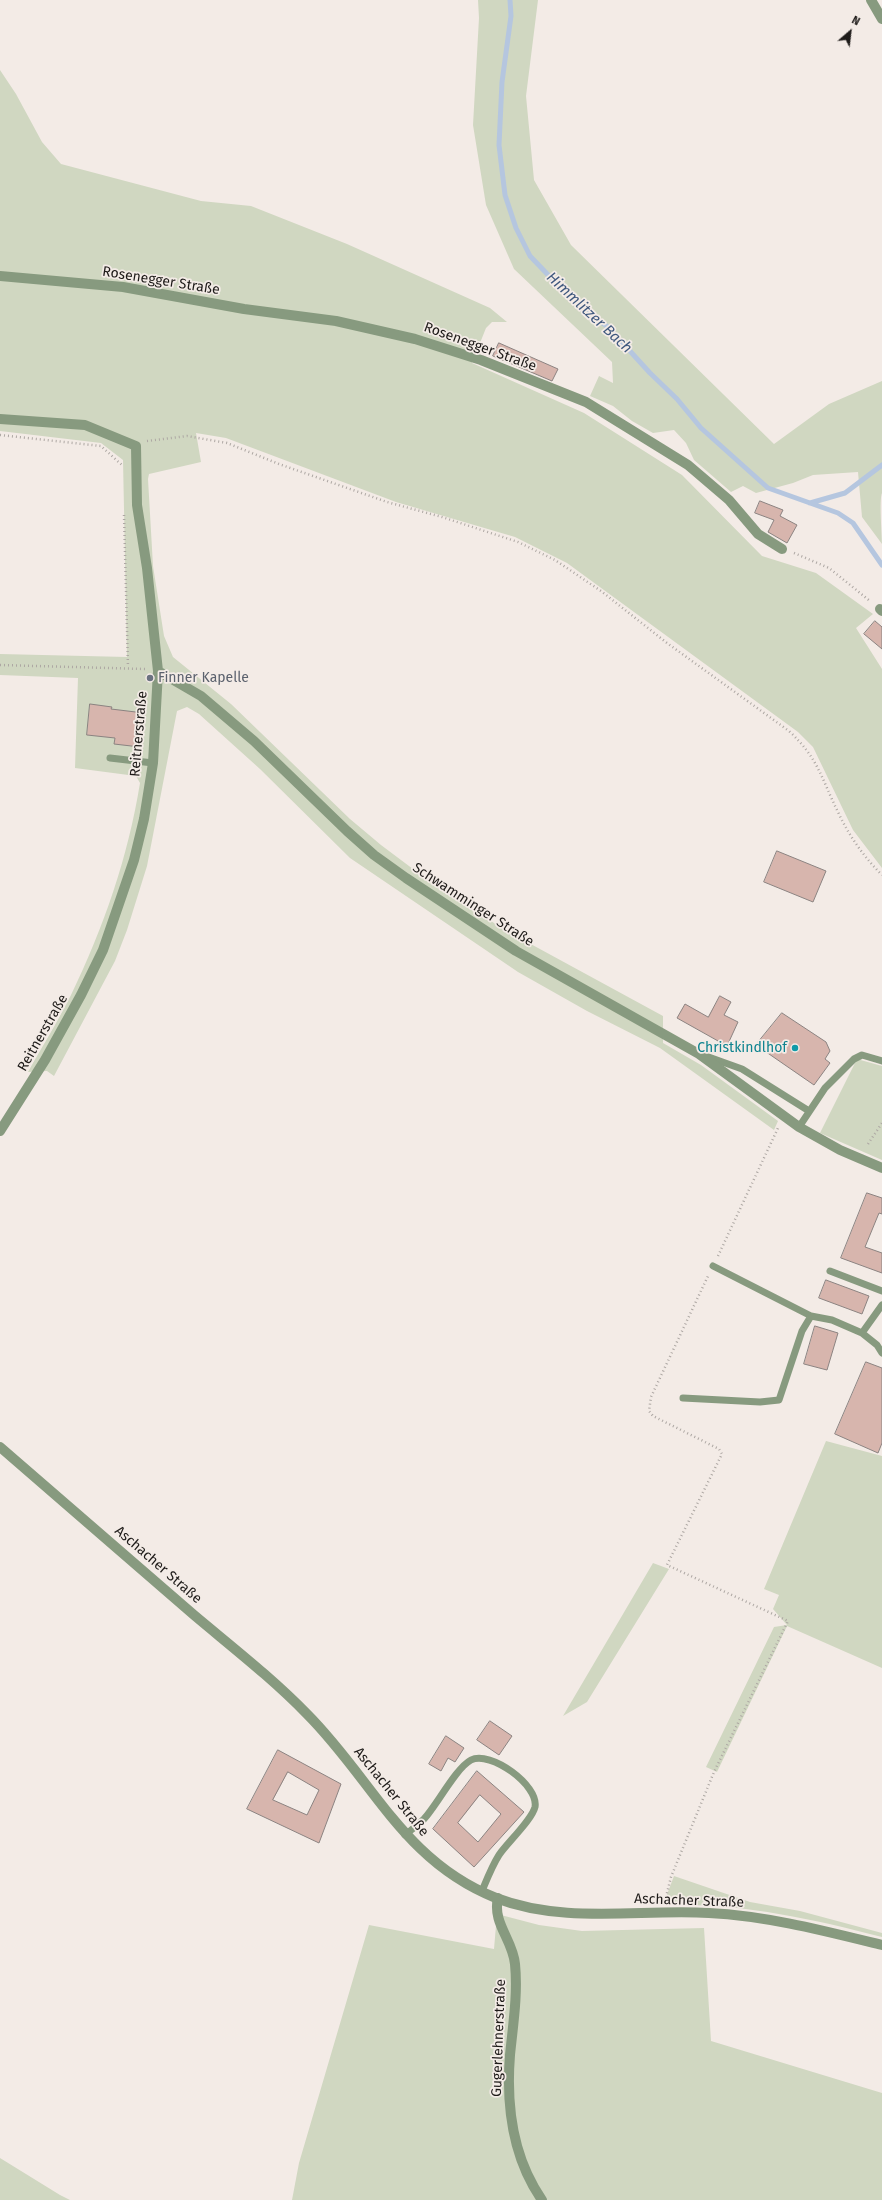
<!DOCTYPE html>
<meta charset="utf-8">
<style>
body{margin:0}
#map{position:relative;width:882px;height:2200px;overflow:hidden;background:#f3ebe6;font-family:"Fira Sans",sans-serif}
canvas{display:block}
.north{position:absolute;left:830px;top:12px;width:40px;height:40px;-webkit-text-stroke:3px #f3ebe6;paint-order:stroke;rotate:28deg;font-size:11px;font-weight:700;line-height:16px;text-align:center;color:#1e1b19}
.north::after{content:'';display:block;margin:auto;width:14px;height:18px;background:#1e1b19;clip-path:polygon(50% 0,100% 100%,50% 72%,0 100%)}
</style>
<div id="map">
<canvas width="882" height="2200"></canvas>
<div class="north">N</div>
</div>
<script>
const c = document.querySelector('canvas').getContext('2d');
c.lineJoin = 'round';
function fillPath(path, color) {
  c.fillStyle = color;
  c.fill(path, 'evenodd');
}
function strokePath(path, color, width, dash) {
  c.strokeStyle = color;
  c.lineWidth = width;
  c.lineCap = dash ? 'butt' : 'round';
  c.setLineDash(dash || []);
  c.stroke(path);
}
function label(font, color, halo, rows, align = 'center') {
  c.font = font + ' "Fira Sans",sans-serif';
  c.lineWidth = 3.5;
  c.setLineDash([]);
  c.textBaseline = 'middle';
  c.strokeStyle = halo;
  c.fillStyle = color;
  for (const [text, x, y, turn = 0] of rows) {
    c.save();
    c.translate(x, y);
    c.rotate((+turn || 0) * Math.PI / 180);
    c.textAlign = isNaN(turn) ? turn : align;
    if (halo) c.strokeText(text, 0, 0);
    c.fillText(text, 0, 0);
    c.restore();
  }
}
fillPath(new Path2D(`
 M478,0H538L526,96L534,180L571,245L774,444L829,404L882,381V493C879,500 882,533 882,544L862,517L858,472L813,475L793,483L756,493L743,486L731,492L694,460L686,443L674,430L653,433L632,421L613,406L590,396L599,376L613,383L612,362L514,269L486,205L473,125L479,18Z
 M0,70L16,94L42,142L61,164L201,201L251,206L347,244L490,308L507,322H492L486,328L472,363L584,413L682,475L762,556L816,573L873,614L856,628L882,669V868L853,830L813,747L798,732L567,563L515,537L396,502L226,438L196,433L201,462L149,474L148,479L153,566L164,636L173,657L231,704L350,819L381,845L433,884L505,930L663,1016V1043L701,1065L778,1121L774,1130L660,1048L587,1011L518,972L350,858L260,769L199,714L187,707L177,711L147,866L127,930L115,961L54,1076L47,1071L28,1072C42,1047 58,1021 71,995C104,927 128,857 140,783L136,776L75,768L78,678L0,675V654L127,657L123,460L101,443L0,431Z
 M857,1059L882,1066V1160L820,1133Z
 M826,1441L882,1456V1668L787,1626L717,1772L706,1767L774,1627L787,1625L773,1609L779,1595L764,1589Z
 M653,1563L669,1569L587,1702L563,1716Z
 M674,1876L750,1902L800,1911L882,1933V1937C808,1918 740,1903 663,1905Z
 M497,1914L539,1925L582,1931L704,1928L711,2041L882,2093V2200H292L299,2163L369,1925L494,1949Z
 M0,2158L60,2195L70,2200H0Z`), '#d0d7c1');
strokePath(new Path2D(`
 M510,0L511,16L502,82L499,145L505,195L516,228L530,256L577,305L608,327L650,373L677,399L701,428L768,488L838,513L853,523L882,565
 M810,503L845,493L882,465`), '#b5c6df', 5);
const building = new Path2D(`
 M499,343L558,369L552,381L493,356Z
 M760,501L783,510L780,516L797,525L787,543L768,532L774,520L755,513Z
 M875,621L882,627V649L864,634Z
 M90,704L112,707L111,709L144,713L140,747L114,744L115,738L87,735Z
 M777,851L826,871L813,902L764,882Z
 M720,996L731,1002L724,1015L738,1022L727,1046L677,1018L685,1004L708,1017Z
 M782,1013L826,1042L830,1051L825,1059L830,1063L814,1085L756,1045Z
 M867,1193L882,1198V1214L879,1213L865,1247L882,1253V1273L841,1258Z
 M826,1280L869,1296L862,1314L819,1298Z
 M815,1326L838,1333L827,1370L804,1364Z
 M866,1362L882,1368V1443L878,1453L835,1434Z
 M490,1721L512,1736L499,1755L477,1740Z
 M446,1736L464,1748L455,1762L448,1758L441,1771L429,1764Z
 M278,1750L341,1784L319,1843L247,1809ZM288,1772L319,1790L307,1815L273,1800Z
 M477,1771L524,1812L474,1867L433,1829ZM480,1795L501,1814L478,1842L458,1823Z`);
fillPath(building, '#d7b5ad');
strokePath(building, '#8b8381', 1);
strokePath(new Path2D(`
 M0,435L101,446L123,466
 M147,441L187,436L227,443L279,464L387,502L442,517L518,542L555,560L601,591L667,643L789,731C819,759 821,778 838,812C849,836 864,857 882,875
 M124,515L128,667
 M794,553L829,568L870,601
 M0,665L145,669
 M868,1144L882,1123
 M718,1256L778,1128
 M665,1901L671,1877L714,1772L788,1621L667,1565L722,1454L719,1449L653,1416L649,1411L651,1397L708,1276`), '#ada7a3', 2.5, [1, 3]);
strokePath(new Path2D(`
 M110,758L153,763
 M703,1055L742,1069L809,1111
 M799,1127L825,1088L854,1059L862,1055L882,1061
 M713,1266L811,1316
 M830,1271L882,1291
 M882,1305L862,1333L877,1345L882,1353
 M683,1398L760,1402L779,1400L802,1331L811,1316L832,1320L862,1333
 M405,1835C411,1830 418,1825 424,1819C437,1805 456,1768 471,1760C490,1750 539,1785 535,1807C532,1820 507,1843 499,1855C492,1866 487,1879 482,1891`), '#879a7f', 7);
strokePath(new Path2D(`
 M871,0L882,19
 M0,276L123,287L244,309L336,321L415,339L481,360L586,402L688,465L729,500L758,534L782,549
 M0,419L85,425L136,446L137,505L147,568L158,671L153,763L144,819L134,860L103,950L81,995L45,1060L0,1131
 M880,609L882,611
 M158,671L201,696L254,741L347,831L374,855L406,878L516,951L699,1054L799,1127L840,1150L882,1168
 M498,1898C492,1923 513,1940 515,1964C518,1994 513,2025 510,2055C506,2106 512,2157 542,2200`), '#879a7f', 10);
strokePath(new Path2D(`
 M0,1447C65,1503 129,1559 194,1615C232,1647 272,1678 307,1714C373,1780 403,1861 496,1898C563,1924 639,1909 709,1913C768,1916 825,1931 882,1945`), '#879a7f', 10);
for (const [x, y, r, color] of [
 [150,678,4,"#6b7280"],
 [795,1048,4,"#0f9aa8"]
]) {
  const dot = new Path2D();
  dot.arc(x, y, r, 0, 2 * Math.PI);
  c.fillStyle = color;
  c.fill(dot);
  strokePath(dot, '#f3ebe6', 1.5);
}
label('14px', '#1e1b19', '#f3ebe6', [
 ["Rosenegger Straße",161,281,9],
 ["Rosenegger Straße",480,347,20],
 ["Reitnerstraße",139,734,-85],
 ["Schwamminger Straße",473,905,33],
 ["Reitnerstraße",43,1033,-60],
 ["Aschacher Straße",158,1565,41],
 ["Aschacher Straße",391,1792,51],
 ["Aschacher Straße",689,1901,2],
 ["Gugerlehnerstraße",499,2038,-88]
]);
label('14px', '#5b616d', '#f3ebe6', [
 ["Finner Kapelle",158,678]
], 'left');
label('14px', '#0d838f', '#f3ebe6', [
 ["Christkindlhof",787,1048]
], 'right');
label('italic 15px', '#3f587e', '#f3ebe6', [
 ["Himmlitzer Bach",589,313,43]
]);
</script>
